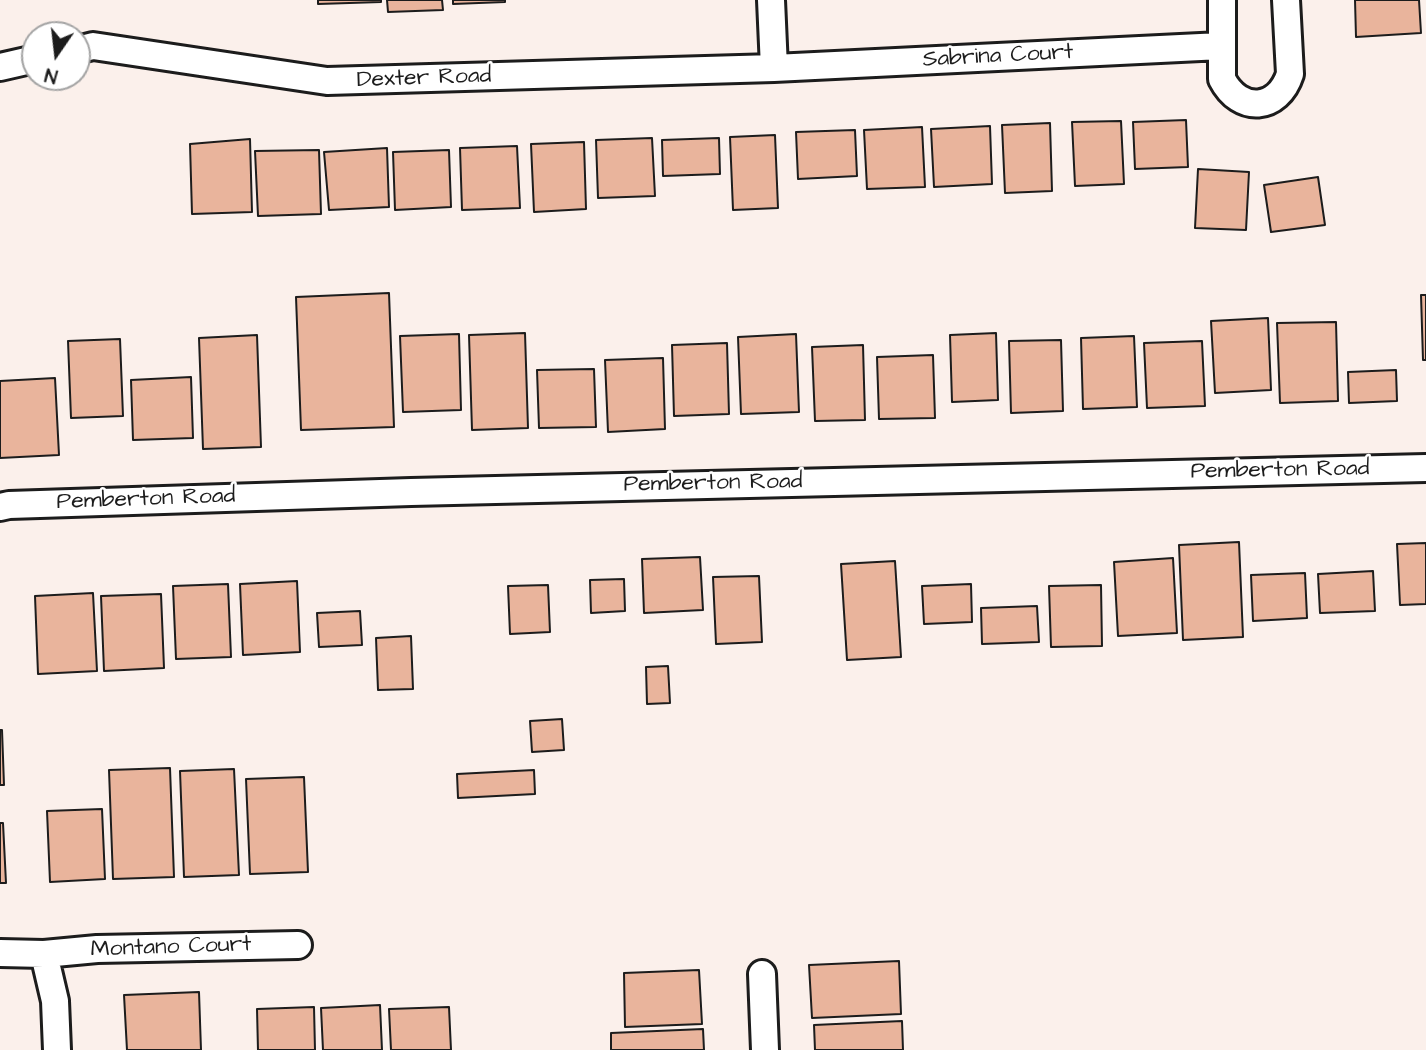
<!DOCTYPE html>
<style>
body{margin:0}
#map{position:relative;width:1426px;height:1050px;overflow:hidden;background:#fbf0eb;font-family:"Architects Daughter",sans-serif}
canvas{display:block}
.north{position:absolute;left:21px;top:21px;width:70px;height:70px;box-sizing:border-box;background:#fff;border:2px solid #a4a4a4;border-radius:50%;rotate:194deg;font-size:19px;font-weight:700;line-height:28px;text-align:center;color:#1c1c1c}
.north::after{content:'';display:block;margin:auto;width:24px;height:32px;background:#1c1c1c;clip-path:polygon(50% 0,100% 100%,50% 72%,0 100%)}
</style>
<div id="map">
<canvas width="1426" height="1050"></canvas>
<div class="north">N</div>
</div>
<script>
const c = document.querySelector('canvas').getContext('2d');
c.lineJoin = 'round';
function fillPath(path, color) {
  c.fillStyle = color;
  c.fill(path, 'evenodd');
}
function strokePath(path, color, width, dash) {
  c.strokeStyle = color;
  c.lineWidth = width;
  c.lineCap = dash ? 'butt' : 'round';
  c.setLineDash(dash || []);
  c.stroke(path);
}
function label(font, color, halo, rows, align = 'center') {
  c.font = font + ' "Architects Daughter",sans-serif';
  c.lineWidth = 5;
  c.setLineDash([]);
  c.textBaseline = 'middle';
  c.strokeStyle = halo;
  c.fillStyle = color;
  for (const [text, x, y, turn = 0] of rows) {
    c.save();
    c.translate(x, y);
    c.rotate((+turn || 0) * Math.PI / 180);
    c.textAlign = isNaN(turn) ? turn : align;
    if (halo) c.strokeText(text, 0, 0);
    c.fillText(text, 0, 0);
    c.restore();
  }
}
const building = new Path2D(`
 M318,0H381V2L318,4Z
 M387,0H442L443,10L388,12Z
 M453,0H505V2L453,4Z
 M1355,0H1419L1421,33L1356,37Z
 M1186,120L1188,167L1135,169L1133,122Z
 M1121,121L1124,184L1075,186L1072,122Z
 M1050,123L1052,191L1005,193L1002,125Z
 M990,126L992,184L934,187L931,129Z
 M922,127L925,187L867,189L864,130Z
 M855,130L857,176L798,179L796,132Z
 M775,135L778,208L733,210L730,137Z
 M652,138L655,196L598,198L596,140Z
 M719,138L720,174L663,176L662,140Z
 M250,139L252,212L192,214L190,144Z
 M584,142L586,209L534,212L531,144Z
 M517,146L520,208L462,210L460,148Z
 M387,148L389,207L329,210L324,152Z
 M319,150L321,214L258,216L255,151Z
 M449,150L451,207L395,210L393,152Z
 M1198,169L1249,172L1246,230L1195,228Z
 M1318,177L1325,225L1271,232L1264,185Z
 M389,293L394,427L301,430L296,297Z
 M1421,295H1426V360H1423Z
 M1268,318L1271,390L1215,393L1211,321Z
 M1336,322L1338,401L1280,403L1277,323Z
 M525,333L528,428L472,430L469,335Z
 M996,333L998,400L952,402L950,335Z
 M459,334L461,410L403,412L400,336Z
 M796,334L799,412L741,414L738,337Z
 M257,335L261,447L203,449L199,338Z
 M1134,336L1137,407L1083,409L1081,338Z
 M120,339L123,416L71,418L68,341Z
 M1061,340L1063,411L1011,413L1009,341Z
 M1202,341L1205,406L1147,408L1144,343Z
 M727,343L729,414L674,416L672,345Z
 M863,345L865,420L815,421L812,347Z
 M933,355L935,418L879,419L877,357Z
 M663,358L665,429L608,432L605,360Z
 M594,369L596,427L539,428L537,370Z
 M1396,370L1397,401L1349,403L1348,372Z
 M191,377L193,438L133,440L131,380Z
 M55,378L59,455L0,458V381Z
 M1239,542L1243,637L1183,640L1179,545Z
 M1426,543V604L1400,605L1397,544Z
 M700,557L703,610L644,613L642,559Z
 M1173,558L1177,633L1118,636L1114,562Z
 M895,561L901,657L847,660L841,564Z
 M1373,571L1375,611L1320,613L1318,574Z
 M1305,573L1307,618L1253,621L1251,575Z
 M759,576L762,642L716,644L713,577Z
 M624,579L625,611L591,613L590,580Z
 M297,581L300,652L243,655L240,584Z
 M228,584L231,657L176,659L173,586Z
 M971,584L972,622L924,624L922,586Z
 M548,585L550,632L510,634L508,586Z
 M1101,585L1102,646L1051,647L1049,586Z
 M93,593L97,671L38,674L35,596Z
 M161,594L164,668L104,671L101,596Z
 M1037,606L1039,642L982,644L981,608Z
 M360,611L362,645L319,647L317,613Z
 M411,636L413,689L378,690L376,638Z
 M668,666L670,703L647,704L646,667Z
 M562,719L564,750L532,752L530,721Z
 M0,730H2L4,785H0Z
 M170,768L174,877L113,879L109,770Z
 M234,769L239,875L184,877L180,771Z
 M534,770L535,794L458,798L457,774Z
 M304,777L308,872L250,874L246,779Z
 M102,809L105,879L50,882L47,811Z
 M0,823H3L6,883H0Z
 M899,961L901,1014L812,1018L809,965Z
 M699,970L702,1024L625,1027L624,973Z
 M199,992L201,1050H127L124,995Z
 M380,1005L382,1050H323L321,1008Z
 M314,1007L315,1050H258L257,1009Z
 M449,1007L451,1050H391L389,1009Z
 M902,1021L903,1050H815L814,1025Z
 M703,1029L704,1050H611V1033Z`);
fillPath(building, '#e9b49c');
strokePath(building, '#1c1c1c', 2);
const minor = new Path2D(`
 M771,0L774,68
 M1222,0V79C1240,114 1278,111 1290,74L1286,0
 M77,50L93,46L327,81L774,68L1221,46
 M0,67L35,59
 M0,507L9,505L411,492L1426,468
 M0,953L44,954L55,1001L57,1050
 M44,954L97,949L298,945
 M762,974L765,1050`);
strokePath(minor, '#1c1c1c', 32);
strokePath(minor, '#fff', 26);
label('23px', '#1c1c1c', '#fff', [
 ["Sabrina Court",998,57,-3],
 ["Dexter Road",424,79,-2],
 ["Pemberton Road",1280,471,-1],
 ["Pemberton Road",713,484,-1],
 ["Pemberton Road",146,500,-2],
 ["Montano Court",171,948,-2]
]);
</script>
